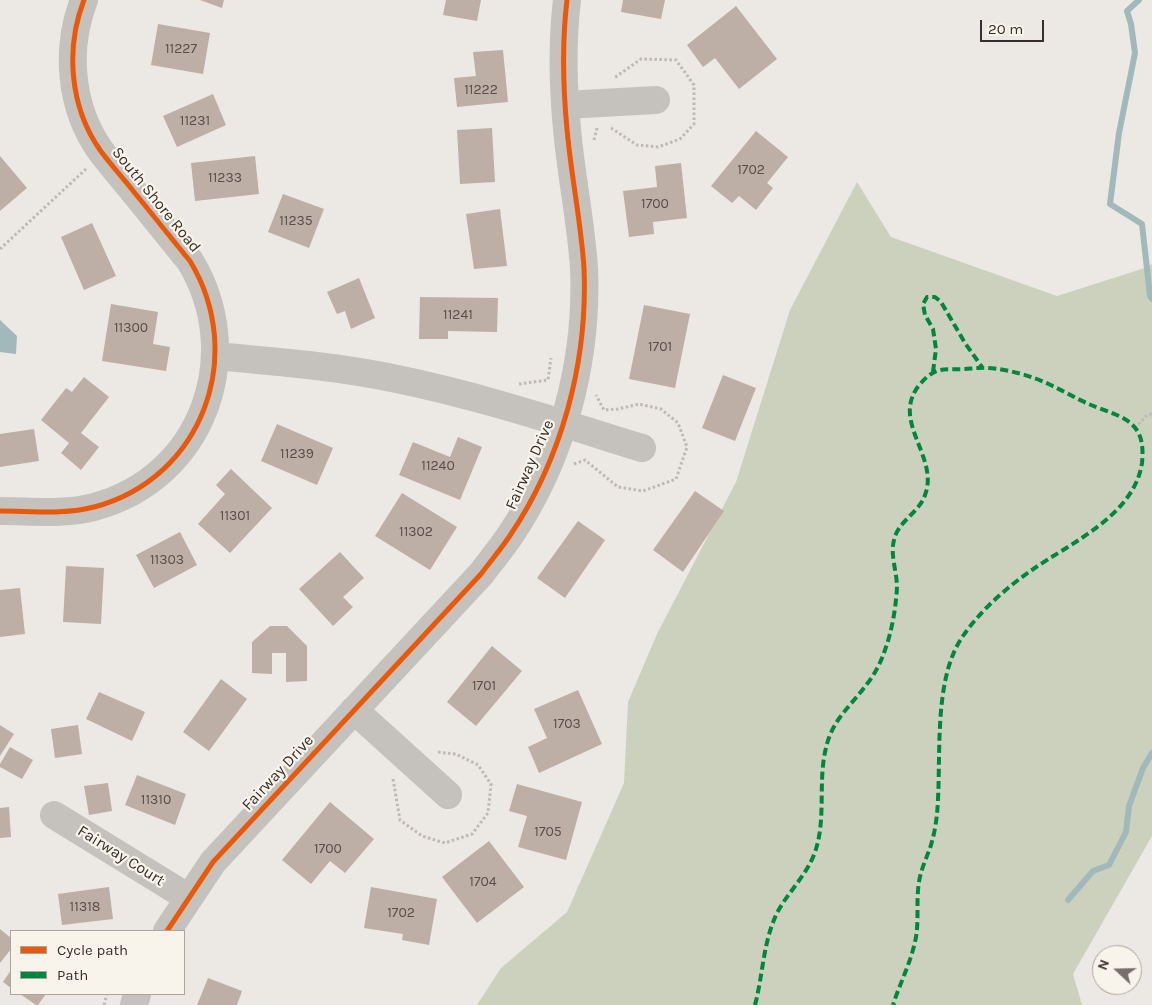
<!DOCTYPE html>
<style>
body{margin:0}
#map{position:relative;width:1152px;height:1005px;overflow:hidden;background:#ece8e3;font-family:Karla,sans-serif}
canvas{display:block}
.legend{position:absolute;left:10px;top:930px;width:175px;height:65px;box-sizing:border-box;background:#f8f3eb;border:1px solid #aaa59e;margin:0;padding:6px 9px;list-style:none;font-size:15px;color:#362f2a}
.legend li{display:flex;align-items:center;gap:10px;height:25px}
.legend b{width:25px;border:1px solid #aaa59e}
.north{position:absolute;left:1092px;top:945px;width:50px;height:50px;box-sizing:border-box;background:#f8f3eb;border:1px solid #aaa59e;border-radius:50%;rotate:291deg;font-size:14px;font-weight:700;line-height:20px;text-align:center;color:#362f2a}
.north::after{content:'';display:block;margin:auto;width:18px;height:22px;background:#76706b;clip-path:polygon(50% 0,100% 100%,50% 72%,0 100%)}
.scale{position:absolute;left:980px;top:20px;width:64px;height:22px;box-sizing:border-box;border:2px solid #362f2a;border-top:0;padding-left:6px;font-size:15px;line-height:18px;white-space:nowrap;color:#362f2a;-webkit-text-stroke:4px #f8f3eb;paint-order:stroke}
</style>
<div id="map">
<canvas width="1152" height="1005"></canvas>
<ul class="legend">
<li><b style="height:6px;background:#e8590c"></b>Cycle path</li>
<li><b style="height:6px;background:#00873e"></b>Path</li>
</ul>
<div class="north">N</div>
<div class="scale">20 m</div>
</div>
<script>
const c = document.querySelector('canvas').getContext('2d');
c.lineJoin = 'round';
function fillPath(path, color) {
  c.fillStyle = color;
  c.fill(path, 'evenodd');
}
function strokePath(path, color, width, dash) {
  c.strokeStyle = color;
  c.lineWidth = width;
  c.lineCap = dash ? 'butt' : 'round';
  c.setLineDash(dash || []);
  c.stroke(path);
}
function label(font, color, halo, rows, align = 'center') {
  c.font = font + ' Karla,sans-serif';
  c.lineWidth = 4.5;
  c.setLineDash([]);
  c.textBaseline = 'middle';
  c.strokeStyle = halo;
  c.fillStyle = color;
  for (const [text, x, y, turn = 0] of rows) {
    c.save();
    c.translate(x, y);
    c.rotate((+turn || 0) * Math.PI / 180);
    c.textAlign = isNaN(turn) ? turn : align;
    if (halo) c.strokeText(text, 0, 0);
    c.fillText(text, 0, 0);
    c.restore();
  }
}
fillPath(new Path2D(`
 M857,182L891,237L1057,296L1145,268L1152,264V836L1073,974L1082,1005H477L501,968L567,912L624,783L628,702L657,634L736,482L790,310Z`), '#ccd1be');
fillPath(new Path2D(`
 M0,320L17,336L16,354L0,352Z`), '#a1b9bb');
strokePath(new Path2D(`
 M1139,0L1127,11L1131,24L1135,53L1119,133L1110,204L1142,224L1150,296L1152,299
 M1068,900L1093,871L1109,865L1126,832L1129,806L1143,768L1152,753`), '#a1b9bb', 6);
fillPath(new Path2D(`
 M200,0H224L222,8Z
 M446,0H481L477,21L443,15Z
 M623,0H665L661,19L621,12Z
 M736,6L777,59L739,89L715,58L703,67L687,45Z
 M158,24L210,33L203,74L151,65Z
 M503,50L508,102L457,107L454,78L476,76L473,52Z
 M213,94L226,125L177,147L163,116Z
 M492,128L495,182L460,184L457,130Z
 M756,131L788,157L767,183L773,188L756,210L739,196L732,203L711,186Z
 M0,156L27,188L0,211Z
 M255,156L259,194L195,201L191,163Z
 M681,163L687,218L653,222L654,234L629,237L623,191L657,187L655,166Z
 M283,194L324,209L309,248L268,232Z
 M500,209L507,266L474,269L466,214Z
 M92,223L116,276L84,290L61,237Z
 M359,278L375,318L351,329L345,311L337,314L327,292Z
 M420,297L498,298L497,332L448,331V339H419Z
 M111,304L158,312L153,344L170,347L166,371L102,361Z
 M644,305L690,314L675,388L629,379Z
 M723,375L756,388L735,441L702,428Z
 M84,377L109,397L81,433L99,447L81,470L61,453L69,443L41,420L66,388L72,392Z
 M277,424L333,448L317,485L261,461Z
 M34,429L39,461L0,467V434Z
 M458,437L482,447L460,500L399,475L413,442L450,457Z
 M231,469L272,508L230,553L198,524L225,494L216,485Z
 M695,491L724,511L683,572L653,550Z
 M402,493L457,527L430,570L375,536Z
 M578,521L605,540L565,598L537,578Z
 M180,532L197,565L154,588L136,555Z
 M340,552L364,578L343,597L353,607L333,626L299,589Z
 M66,566L104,568L101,624L63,622Z
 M20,588L25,634L0,637V590Z
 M270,626H287L307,646V681L286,682V653H272V674L252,673V642Z
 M492,646L522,671L476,726L447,702Z
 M221,679L247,699L209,751L183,732Z
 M578,690L602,744L539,773L528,747L547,738L534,709Z
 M99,692L145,712L132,741L86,719Z
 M0,725L14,734L0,756Z
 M78,725L82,754L55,758L51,729Z
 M10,747L33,760L22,779L0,767V764Z
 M137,775L186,794L175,825L125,805Z
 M108,783L112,811L89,815L84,786Z
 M517,784L582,802L566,860L518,847L527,816L509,811Z
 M330,802L374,839L345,873L330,861L311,884L282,860Z
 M9,807L11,837L0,838V808Z
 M489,841L524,887L477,923L442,877Z
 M109,887L113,919L62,925L58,894Z
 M371,887L437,899L429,945L402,940L403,934L364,928Z
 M0,929L11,938V949L0,963Z
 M11,970V988L3,982Z
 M208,978L242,991L237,1005H197Z
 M20,994H46L38,1005H36Z`), '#beafa6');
strokePath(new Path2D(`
 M611,128L637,145L658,147L680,139L694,124V85L676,60L641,59L614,78
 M594,140L597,128
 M0,249L86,169
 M519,384L548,380L551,358
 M1135,428L1147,415L1152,414
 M574,464L585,460L618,487L643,491L676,479L687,447L678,423L661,409L639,404L618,409L604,410L596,395
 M393,779L400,820L422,836L445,843L472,834L488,813L491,784L478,765L456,754L437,752
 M104,1005L107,994`), '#beb9b4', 3, [2.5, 2.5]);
strokePath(new Path2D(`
 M565,105L656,100
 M216,356C277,362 337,366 397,379C480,396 561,423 642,448
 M0,511C31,511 64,515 94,507C203,478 247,355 190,261C171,238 153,215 134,192C123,178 111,165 100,150C70,107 65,49 84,0
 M354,710L448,795
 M54,815L189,898
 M167,931L213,862L481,574C490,562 500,550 509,537C562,459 588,362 584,268C581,222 571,175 567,129C563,87 562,42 567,0
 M134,1005L137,994`), '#c5c1bc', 28);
strokePath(new Path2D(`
 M933,372L936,349L933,329L925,315L923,304L927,297H935L941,302L965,343L982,367
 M755,1005C763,975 763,942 777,913C788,892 807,875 815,852C828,815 815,773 830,735C838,715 854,702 867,684C875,674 881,662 885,650C892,631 896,607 897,587C897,572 890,555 894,540C898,521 919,513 925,495C940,456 888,420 921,383C936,366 943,370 964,369C969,369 974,368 979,368C996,367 1017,372 1034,378C1054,385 1072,397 1091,405C1107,412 1129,416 1138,432C1143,441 1143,453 1142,463C1134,516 1070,543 1032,570C1007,587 980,611 963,636C932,680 942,760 937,814C936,824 934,835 931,845C927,857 921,869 919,882C916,900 919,919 916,937C912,960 900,983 893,1005`), '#00873e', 4, [8, 4]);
strokePath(new Path2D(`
 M0,511C31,511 64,515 94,507C203,478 247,355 190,261C171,238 153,215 134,192C123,178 111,165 100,150C70,107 65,49 84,0
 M167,931L213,862L481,574C490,562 500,550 509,537C562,459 588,362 584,268C581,222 571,175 567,129C563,87 562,42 567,0`), '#e8590c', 5);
label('14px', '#584f49', null, [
 ["11227",181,49],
 ["11222",481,90],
 ["11231",195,121],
 ["1702",751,170],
 ["11233",225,178],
 ["1700",655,204],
 ["11235",296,221],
 ["11241",458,315],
 ["11300",131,328],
 ["1701",660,347],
 ["11239",297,454],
 ["11240",438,466],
 ["11301",235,516],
 ["11302",416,532],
 ["11303",167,560],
 ["1701",484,686],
 ["1703",567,724],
 ["11310",156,800],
 ["1705",548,832],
 ["1700",328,849],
 ["1704",483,882],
 ["11318",85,907],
 ["1702",401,913]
]);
label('16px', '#362f2a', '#f8f3eb', [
 ["South Shore Road",156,200,51],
 ["Fairway Drive",530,465,-66],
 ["Fairway Drive",278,773,-47],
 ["Fairway Court",121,856,32]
]);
</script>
